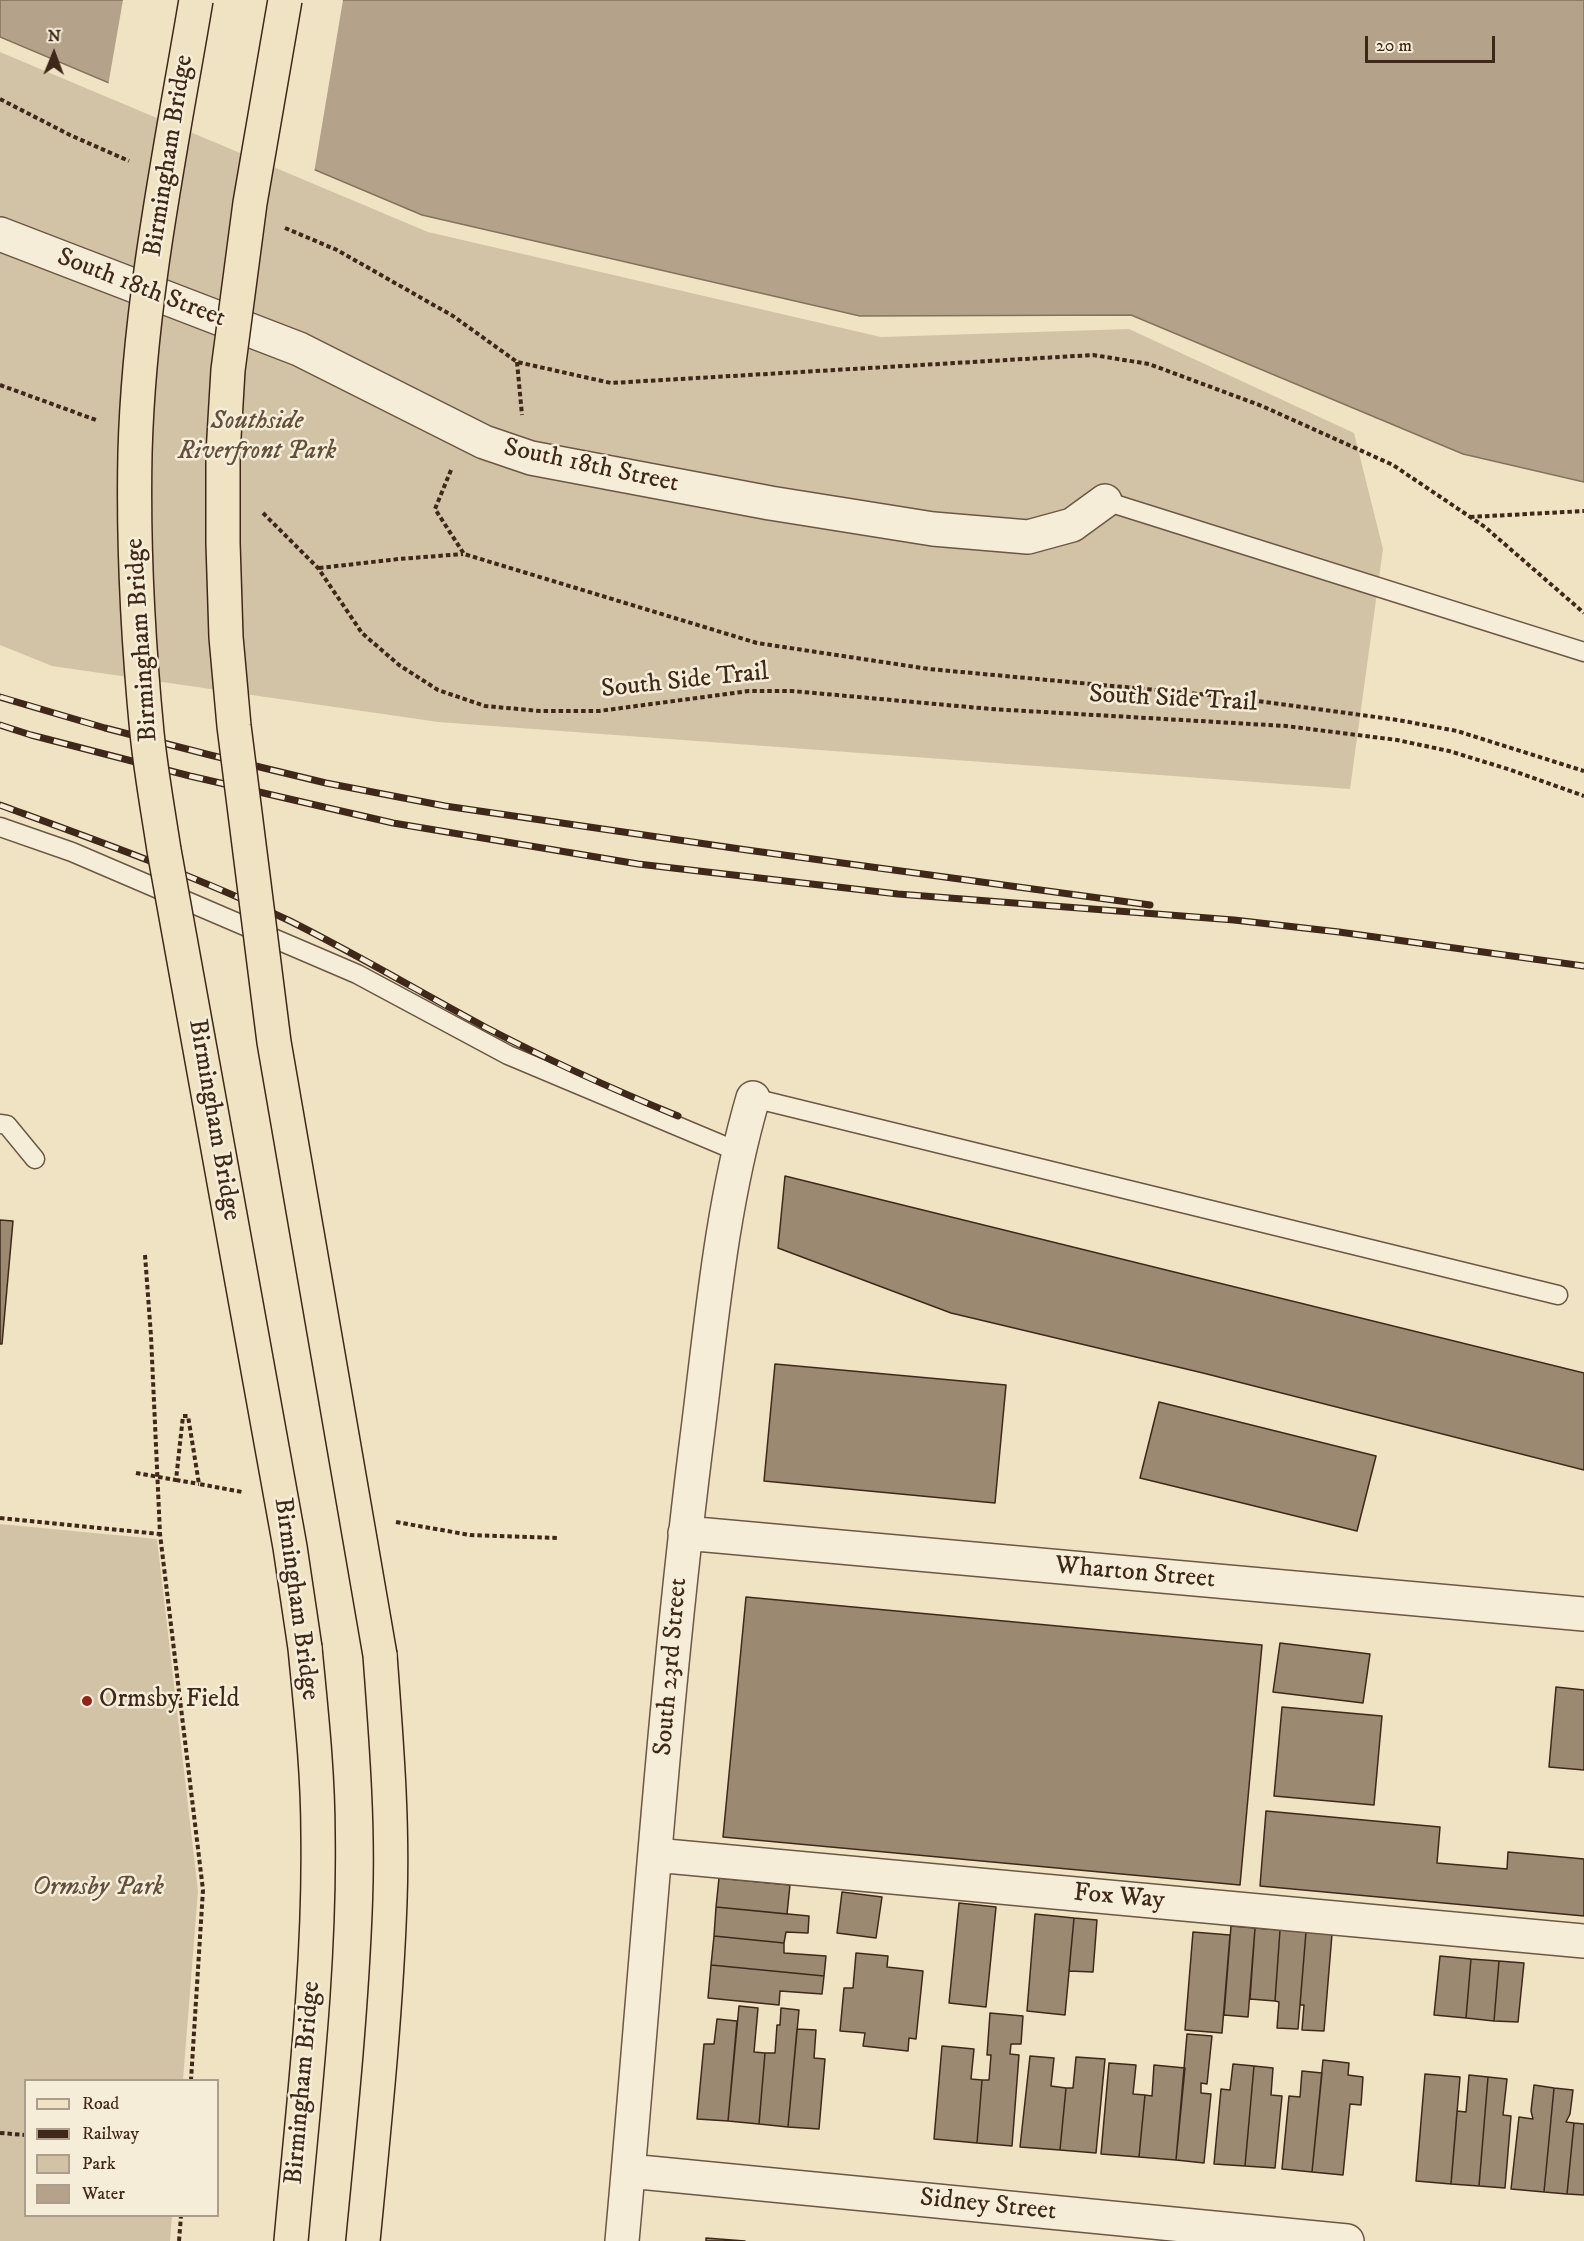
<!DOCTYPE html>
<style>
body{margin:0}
#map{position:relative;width:1584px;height:2241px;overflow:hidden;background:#f0e3c3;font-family:"IM FELL DW Pica",serif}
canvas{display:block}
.legend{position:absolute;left:24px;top:2079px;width:195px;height:138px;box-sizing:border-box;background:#f5edd8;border:2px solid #ac9e8c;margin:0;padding:8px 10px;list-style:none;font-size:18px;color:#3f281a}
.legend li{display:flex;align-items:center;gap:12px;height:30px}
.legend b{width:30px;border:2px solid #ac9e8c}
.north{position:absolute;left:24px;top:24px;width:60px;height:60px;-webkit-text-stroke:4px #f5edd8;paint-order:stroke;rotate:1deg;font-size:16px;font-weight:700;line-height:24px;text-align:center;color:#3f281a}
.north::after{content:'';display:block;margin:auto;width:21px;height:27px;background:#3f281a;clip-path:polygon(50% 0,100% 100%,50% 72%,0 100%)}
.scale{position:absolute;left:1365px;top:36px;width:130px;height:27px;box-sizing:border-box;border:3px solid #3f281a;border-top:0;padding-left:8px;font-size:18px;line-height:21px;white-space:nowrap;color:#3f281a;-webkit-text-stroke:4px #f5edd8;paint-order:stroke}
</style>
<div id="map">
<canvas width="1584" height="2241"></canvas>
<ul class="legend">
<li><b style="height:8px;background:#f0e3c3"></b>Road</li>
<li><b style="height:8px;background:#3f281a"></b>Railway</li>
<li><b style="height:16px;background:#d2c3a6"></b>Park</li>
<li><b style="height:16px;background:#b4a38a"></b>Water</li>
</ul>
<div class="north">N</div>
<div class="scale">20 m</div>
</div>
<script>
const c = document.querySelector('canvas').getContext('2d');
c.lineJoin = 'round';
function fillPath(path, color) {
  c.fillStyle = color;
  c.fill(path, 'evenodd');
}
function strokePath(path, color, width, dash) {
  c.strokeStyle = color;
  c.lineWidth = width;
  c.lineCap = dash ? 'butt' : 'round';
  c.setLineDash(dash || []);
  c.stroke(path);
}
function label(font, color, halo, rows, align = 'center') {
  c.font = font + ' "IM FELL DW Pica",serif';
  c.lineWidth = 5;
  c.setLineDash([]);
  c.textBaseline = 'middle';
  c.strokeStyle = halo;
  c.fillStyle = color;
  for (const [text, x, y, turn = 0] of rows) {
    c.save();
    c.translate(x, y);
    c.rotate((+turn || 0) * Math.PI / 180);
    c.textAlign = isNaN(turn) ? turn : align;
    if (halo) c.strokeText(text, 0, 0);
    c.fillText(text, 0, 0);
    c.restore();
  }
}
fillPath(new Path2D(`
 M0,52L428,232L881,337L1129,329L1354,433L1383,549L1350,789L438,722L52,666L0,645Z
 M0,1524L157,1539L198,1891L183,2080H26V2216H172L170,2241H0Z`), '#d2c3a6');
const water = new Path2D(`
 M0,0H1584V482L1463,454L1131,315L860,316L422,215L0,37Z`);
fillPath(water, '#b4a38a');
strokePath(water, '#85725d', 1.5);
fillPath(new Path2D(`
 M123,0H343L314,173L108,86Z`), '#f0e3c3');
const building = new Path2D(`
 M785,1176L1584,1373V1470L1203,1373L951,1313L778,1248Z
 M0,1220L13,1221L2,1344H0Z
 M775,1364L1006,1385L995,1503L764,1481Z
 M1159,1402L1376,1456L1357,1531L1140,1478Z
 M746,1597L1262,1645L1240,1885L723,1837Z
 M1280,1643L1370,1654L1363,1703L1273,1692Z
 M1556,1687L1584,1690V1770L1549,1767Z
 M1282,1707L1382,1716L1374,1805L1274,1796Z
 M1266,1811L1440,1827L1437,1863L1507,1869L1508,1852L1584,1859V1916L1260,1886Z
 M719,1878L790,1885L787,1914L716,1907Z
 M842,1892L882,1897L876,1938L837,1933Z
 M959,1903L996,1907L986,2007L949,2003Z
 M716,1907L809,1916L808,1933L786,1932L784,1943L714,1936Z
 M1035,1914L1074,1918L1065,2015L1027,2011Z
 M1074,1918L1097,1920L1093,1972L1069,1971Z
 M1231,1926L1255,1928L1248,2017L1224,2015Z
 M1255,1928L1280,1930L1275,2001L1250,1999Z
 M1280,1930L1306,1932L1298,2029L1277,2028L1279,2002L1275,2001Z
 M1193,1932L1230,1935L1222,2033L1185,2030Z
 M1306,1932L1332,1934L1324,2031L1302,2030L1304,2005H1300Z
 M714,1936L784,1943V1953L826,1956L824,1976L711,1965Z
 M856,1953L888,1956L887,1967L923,1971L916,2039L909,2038L908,2051L863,2046L865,2033L840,2031L844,1988H853Z
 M1440,1956L1471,1959L1466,2018L1434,2015Z
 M1471,1959L1499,1961L1494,2021L1466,2018Z
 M1499,1961L1524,1963L1518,2022L1494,2021Z
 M711,1965L824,1976L822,1994L780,1991L779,2005L708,1998Z
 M739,2006L758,2008L754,2052L765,2053L759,2124L728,2121Z
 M781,2008L799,2010L788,2127L759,2124L765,2053H775L777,2025H780Z
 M990,2013L1023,2016L1021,2044H1011L1010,2054L1019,2055L1012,2146L977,2143L982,2080H989L991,2055H987Z
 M717,2019L737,2021L728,2121L697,2119L704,2044H714Z
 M797,2029L816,2030L814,2058L825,2059L819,2129L788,2127Z
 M1187,2034L1212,2036L1207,2084L1201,2083V2093L1211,2094L1204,2163L1176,2160Z
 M942,2046L974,2049L971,2079L982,2080L977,2143L934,2139Z
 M1030,2056L1054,2058L1051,2086L1066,2088L1060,2150L1020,2147Z
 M1076,2057L1105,2059L1096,2153L1060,2150L1066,2088H1073Z
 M1323,2060L1349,2063L1348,2075L1363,2077L1361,2105L1350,2104L1343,2175L1312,2172Z
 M1109,2063L1136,2065L1133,2094L1145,2095L1139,2157L1101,2154Z
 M1233,2064L1254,2066L1245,2166L1214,2164L1221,2089L1230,2090Z
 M1154,2065L1185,2068L1176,2160L1139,2157L1145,2095L1152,2096Z
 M1254,2066L1273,2068L1271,2095L1282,2096L1275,2168L1245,2166Z
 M1302,2071L1322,2073L1312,2172L1282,2169L1289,2096L1300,2097Z
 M1425,2074L1460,2077L1451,2184L1416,2181Z
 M1469,2075L1488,2077L1479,2186L1451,2184L1457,2111L1466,2112Z
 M1488,2077L1507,2079L1503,2115L1511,2116L1505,2188L1479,2186Z
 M1534,2085L1554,2088L1544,2192L1511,2189L1519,2117L1533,2119L1531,2111Z
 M1554,2088L1573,2090L1570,2114L1566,2122L1574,2123L1567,2194L1544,2192Z
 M1574,2123L1584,2124V2195L1567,2194Z
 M706,2238L745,2241H706Z`);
fillPath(building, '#9b8972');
strokePath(building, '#3f281a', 1.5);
const lane = new Path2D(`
 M1105,501L1584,652
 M0,827L72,852L357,974L508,1055L739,1152
 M753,1098L1558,1295
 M0,1124L7,1125L35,1159`);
const street = new Path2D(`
 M0,234L299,349L484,442L531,458L770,503L933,529L1028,537L1072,525L1105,501
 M685,1533L1584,1614
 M655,1855L1584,1941
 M629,2171L1347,2241
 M622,2241C646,1976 663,1710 696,1446C711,1329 720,1211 753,1098`);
const primary = new Path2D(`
 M291,2241C303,2106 320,1970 318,1834C318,1772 311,1710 305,1648
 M363,2241C374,2128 386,2014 390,1901C393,1819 386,1737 380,1655`);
strokePath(lane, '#6b5744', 21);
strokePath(street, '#6b5744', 36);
strokePath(primary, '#3f281a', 36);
strokePath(new Path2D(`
 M0,99L70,135L129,161
 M285,228L337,250L453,316L517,362L611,383L1093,355L1149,364L1262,406L1393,465L1485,527L1584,613
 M517,362L522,415
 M0,385L96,420
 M451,470L435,509L464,554L757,643L929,669L1221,696L1398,720L1457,731L1584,771
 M263,513L318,568L362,633L399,665L438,690L485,706L540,711H599L749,691H792L991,709L1286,726L1397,740L1449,751L1511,770L1584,796
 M1470,517L1584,511
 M319,568L399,559L463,554
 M145,1255L151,1336L160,1534L203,1890L191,2080
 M136,1473L176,1480L183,1416H188L199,1484L242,1492
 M176,1480L199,1484
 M0,1518L160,1534
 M396,1522L470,1535L557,1538
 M0,2133L26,2135
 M179,2241L181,2216`), '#3f281a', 4, [4.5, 3]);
strokePath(lane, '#f5edd8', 18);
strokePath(street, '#f5edd8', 33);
strokePath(primary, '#f0e3c3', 33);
const rail = new Path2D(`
 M0,697L105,728L210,755L326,783L445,806L747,850L1150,905
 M0,725L31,735L190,776L393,823L638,864L898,894L1234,920L1339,932L1584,966
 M0,805C98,841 196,876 290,921C356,954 420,992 485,1027C548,1060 612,1089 678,1116`);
strokePath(rail, '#3f281a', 7);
strokePath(rail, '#f5edd8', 4.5, [14]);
const primaryBridge = new Path2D(`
 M196,0C171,149 139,301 135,453C133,546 138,640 147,733C151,772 158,811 164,850L290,1547L305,1648
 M285,0L250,203L228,370L223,454V543L226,637L234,726L274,1042L380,1655`);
strokePath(primaryBridge, '#3f281a', 36, []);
strokePath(primaryBridge, '#f0e3c3', 33);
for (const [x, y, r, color] of [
 [87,1701,6,"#8f2418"]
]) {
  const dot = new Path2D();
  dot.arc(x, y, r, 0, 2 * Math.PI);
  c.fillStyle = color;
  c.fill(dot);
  strokePath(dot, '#f5edd8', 2);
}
label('26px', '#3f281a', '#f5edd8', [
 ["Birmingham Bridge",170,156,-81],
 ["South 18th Street",141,289,21],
 ["South 18th Street",591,467,12],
 ["Birmingham Bridge",143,640,-94],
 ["South Side Trail",685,682,-6],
 ["South Side Trail",1173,700,3],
 ["Birmingham Bridge",213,1120,80],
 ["Wharton Street",1135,1574,5],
 ["Birmingham Bridge",295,1599,82],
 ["South 23rd Street",672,1667,-85],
 ["Fox Way",1119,1898,5],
 ["Birmingham Bridge",304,2083,-85],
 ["Sidney Street",988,2206,6]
]);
label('italic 26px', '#644f3d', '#f5edd8', [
 ["Southside",257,423],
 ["Riverfront Park",257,453],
 ["Ormsby Park",98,1889]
]);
label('26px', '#3f281a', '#f5edd8', [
 ["Ormsby Field",99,1701]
], 'left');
</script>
